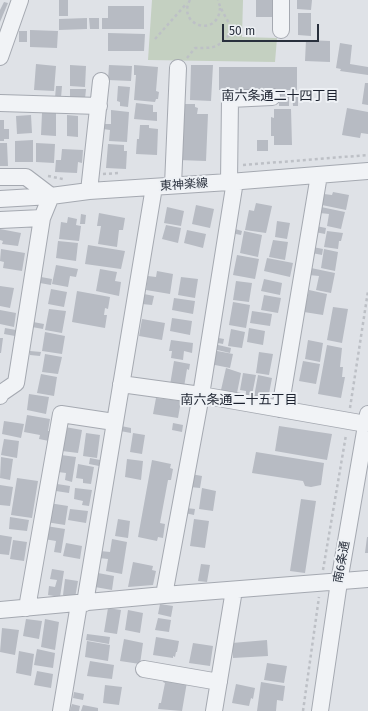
<!DOCTYPE html>
<meta charset="utf-8">
<style>
body{margin:0}
#map{position:relative;width:368px;height:711px;overflow:hidden;background:#dfe2e7;font-family:"Fira Sans",sans-serif}
canvas{display:block}
.scale{position:absolute;left:222px;top:24px;width:97px;height:18px;box-sizing:border-box;border:2px solid #29303d;border-top:0;padding-left:5px;font-size:12px;line-height:14px;white-space:nowrap;color:#29303d;-webkit-text-stroke:3px #eef1f5;paint-order:stroke}
</style>
<div id="map">
<canvas width="368" height="711"></canvas>
<div class="scale">50 m</div>
</div>
<script>
const c = document.querySelector('canvas').getContext('2d');
c.lineJoin = 'round';
function fillPath(path, color) {
  c.fillStyle = color;
  c.fill(path, 'evenodd');
}
function strokePath(path, color, width, dash) {
  c.strokeStyle = color;
  c.lineWidth = width;
  c.lineCap = dash ? 'butt' : 'round';
  c.setLineDash(dash || []);
  c.stroke(path);
}
function label(font, color, halo, rows, align = 'center') {
  c.font = font + ' "Fira Sans","Noto Sans JP",sans-serif';
  c.lineWidth = 4;
  c.setLineDash([]);
  c.textBaseline = 'middle';
  c.strokeStyle = halo;
  c.fillStyle = color;
  for (const [text, x, y, turn = 0] of rows) {
    c.save();
    c.translate(x, y);
    c.rotate((+turn || 0) * Math.PI / 180);
    c.textAlign = isNaN(turn) ? turn : align;
    if (halo) c.strokeText(text, 0, 0);
    c.fillText(text, 0, 0);
    c.restore();
  }
}
fillPath(new Path2D(`
 M152,0H243L242,37L277,38L275,62L148,60Z`), '#c4d0c1');
fillPath(new Path2D(`
 M59,0H68V16H59Z
 M256,0H274V17H256Z
 M297,0H312L311,10L297,9Z
 M4,2L8,3L0,22V10Z
 M108,6H144V29H102V18H108Z
 M298,13H311V36L298,35Z
 M87,18V29L59,30V19Z
 M89,18H99V29H90Z
 M30,30L58,31L57,48L30,47Z
 M19,31H27V42H19Z
 M108,33L145,34L144,51H108Z
 M306,40L330,41V62L305,61Z
 M340,43L352,45L350,64L368,67V75L340,71L341,69L336,68Z
 M36,64L56,66L54,91L34,90Z
 M70,65L86,66L85,87L70,86Z
 M109,65L132,66L131,81L108,80Z
 M134,65L158,67L156,91L159,92L158,99H156L155,102L134,100L136,75H134Z
 M191,65H213L211,101L190,100Z
 M219,67H297V90H219Z
 M365,83H368V105L362,104Z
 M56,86H62L61,98H55Z
 M118,86L130,87L128,107L120,106V102L117,101Z
 M70,89H86L85,99H70Z
 M279,92H289V106H279Z
 M292,92H298V106H293Z
 M136,103L153,105V112H157V121L134,119Z
 M179,104H195V107L198,108L197,114H208L206,161L178,160Z
 M347,108L368,112V134L361,133L360,138L342,135Z
 M274,109H291L292,145H274V136H271V117L274,118Z
 M111,110L129,112L127,142L109,141L110,130L103,129V124H111Z
 M42,113H56V136L41,135Z
 M31,115L32,133L17,134L16,116Z
 M67,115L78,116V137L67,136Z
 M0,120H4V129H9V139H4V141H0Z
 M140,125H149V128L158,129L157,155L136,154L137,139H139Z
 M33,140V162H15V141Z
 M257,140H268V151H257Z
 M0,143H7L8,166H0Z
 M36,143L55,144L54,163L36,162Z
 M108,144L124,145V151H127L126,169L106,168Z
 M62,149L83,150L82,163L78,162L77,173L55,172L56,160H61Z
 M333,192L349,195L346,210L322,205L324,194L332,195Z
 M256,203L272,206L266,233L245,230L249,210L254,211Z
 M196,205L214,209L210,228L192,224Z
 M167,207L184,211L181,226L164,223Z
 M321,207L345,212L341,229L327,226L329,214L320,213Z
 M99,213L125,218L123,230H119L117,247L98,244L101,226H97Z
 M81,214L86,215L85,224H80Z
 M68,217L77,219L76,225L81,226L79,241L59,239L61,222L67,223Z
 M277,221L290,223L287,239L275,237Z
 M166,225L181,228L178,243L162,239Z
 M316,226L326,228L325,234L315,232Z
 M232,228L242,231L241,235L231,233Z
 M0,229L21,233L18,246L2,244L3,241L0,240Z
 M187,230L206,234L203,248L184,243Z
 M244,231L262,235L258,257L240,253Z
 M327,231L343,233L341,241H339L338,249L324,247Z
 M273,240L288,242L285,260L269,257Z
 M58,241L78,243L76,261L56,258Z
 M88,245L125,251L121,269L85,264Z
 M313,247L323,249L322,255L312,253Z
 M1,249L25,253L22,271L3,268L4,262L0,261Z
 M324,249L338,252L335,271L321,268Z
 M237,255L259,259L255,279L233,275Z
 M267,258L293,263L290,277L264,271Z
 M56,265L78,269L76,277L70,276L68,287L52,284Z
 M311,268L335,273L331,293L316,290L319,276L309,275Z
 M100,269L117,272L115,281L121,282L119,296L96,291Z
 M157,271L173,274L170,294L146,290L148,276L156,277Z
 M41,277L52,279L51,285L40,283Z
 M181,277L198,279L195,298L178,295Z
 M264,279L282,283L280,295L261,291Z
 M236,281L252,283L249,302L233,300Z
 M0,286L14,288L10,308L0,306Z
 M51,289L67,292L64,307L48,304Z
 M309,290L327,294L323,315L304,312Z
 M77,291L110,297L108,309L105,308L104,315H107L105,328L72,322Z
 M144,294L154,296L152,305L142,304Z
 M264,295L281,298L278,313L261,310Z
 M174,298L195,301L193,314L172,310Z
 M233,302L250,305L246,328L229,325Z
 M333,307L348,309L342,343L327,340Z
 M49,309L66,311L62,333L45,330Z
 M0,310L16,313L14,327L0,324Z
 M252,311L272,314L270,326L250,323Z
 M172,318L192,321L190,335L170,331Z
 M142,319L165,323L162,340L139,336Z
 M33,322L44,324L43,329L32,327Z
 M5,328L16,330L15,336L4,334Z
 M249,328L265,331L263,345L247,342Z
 M231,329L245,332L242,348L228,346Z
 M45,332L65,336L62,354L42,351Z
 M213,337L224,339L223,344L213,342Z
 M0,338H3L1,353H0Z
 M171,340L193,343L192,353L184,351L183,360L171,358L172,351H169Z
 M308,340L323,343L320,362L305,359Z
 M214,344L231,348L230,353L213,349Z
 M327,345L342,348L340,367H343L342,377H345L341,398L318,394Z
 M212,350L233,354L230,368L210,364Z
 M30,351L41,352L40,356L30,355Z
 M259,352L273,354L269,375L256,373Z
 M45,354L62,357L58,374L42,372Z
 M174,361L190,364L189,370L187,369L184,387L170,385Z
 M303,361L320,364L316,384L299,381Z
 M226,368L241,373L237,393L221,390Z
 M243,373L256,375L252,395L246,394V391L240,390Z
 M41,374L57,377L54,396L37,393Z
 M258,375L272,378L268,399L254,397Z
 M29,394L49,397L46,414L27,410Z
 M156,398L181,401L178,418L153,414Z
 M27,415L50,419L48,431H51L49,441L39,439L40,435L24,432Z
 M4,421L24,424L21,438L2,434Z
 M173,423L183,425L182,432L172,430Z
 M121,426L131,428V433L120,431Z
 M279,426L332,434L327,460L275,451Z
 M65,427L82,430L78,453L62,451Z
 M86,433L100,435L97,458L83,456Z
 M133,433L145,435L142,454L130,452Z
 M4,439L19,441L17,458L1,455Z
 M256,452L324,463L321,485L311,487L305,486L303,481L252,473Z
 M61,455L76,457L72,482L65,480L66,473L58,472Z
 M1,457L13,459L10,480L0,478Z
 M90,458L100,460L99,466L89,464Z
 M127,459L143,461L141,480L125,477Z
 M152,460L171,464L170,468L173,469L171,480H168L160,523L165,524L163,538L158,537L157,541L138,537Z
 M78,464L94,467L91,484L83,483V479L76,478Z
 M191,474L202,476L200,488L190,487Z
 M17,478L38,481L32,518L11,515Z
 M57,484L70,486L69,493L56,491Z
 M0,485L13,487L10,506L0,505Z
 M75,488L92,490L89,506L82,505L83,501L74,499Z
 M202,488L216,491L213,511L199,509Z
 M301,499L316,501L305,573L290,571Z
 M49,503L68,506L65,525L46,522Z
 M186,508L195,509L194,515L185,513Z
 M70,509L88,511L86,523L68,520Z
 M10,517L29,520L27,531L9,529Z
 M118,519L130,521L128,538L115,536Z
 M194,519L209,521L205,548L190,546Z
 M46,526L65,529L61,553L54,552L56,541L44,539Z
 M0,535L12,537L9,555L0,554Z
 M367,537H368V553H365Z
 M112,539L127,542L122,574L106,571L108,559L99,558L100,551L110,552Z
 M13,540L27,542L24,561L10,559Z
 M66,543L82,546L80,559L63,556Z
 M133,562L153,566L152,570L156,571L153,585L128,587Z
 M201,564L210,565L207,582L198,581Z
 M52,569L64,571L60,597L48,595L49,586L55,587L57,580L50,579Z
 M98,573L114,576L112,590L95,587Z
 M65,579L78,581L75,598L63,595Z
 M160,604L173,606L171,617L158,614Z
 M108,608L121,610L117,634L104,632Z
 M128,610L143,613L140,633L125,630Z
 M158,618L171,620L169,632L155,630Z
 M26,619L42,621L39,639L23,636Z
 M45,619L59,622L55,650L41,647Z
 M2,628L19,630L15,655L0,652Z
 M87,634L110,637L109,644L86,640Z
 M156,637L179,641L177,652H176L175,657L173,656V658L153,655Z
 M124,639L143,643L140,664L120,661Z
 M267,640L268,656L233,658L232,643Z
 M87,641L110,645L108,661L85,657Z
 M193,643L213,646L210,666L189,663Z
 M37,649L55,653L53,668L34,665Z
 M19,651L34,654L31,676L16,673Z
 M90,661L114,665L112,679L87,676Z
 M267,663L287,666L284,683L264,680Z
 M37,671L53,674L51,688L34,685Z
 M164,678L187,682L182,711L158,709L159,703H161L165,683L163,682Z
 M261,682L285,686L283,701L277,700L276,711H257Z
 M236,684L255,688L253,699L251,698L249,706L232,703Z
 M105,685L122,687L119,705L103,703Z
 M74,692L84,694L83,700L73,698Z
 M72,704L80,706L79,711H70Z
 M83,705L98,708V711H81Z`), '#b7bbc3');
const minor = new Path2D(`
 M281,30V0
 M0,57L20,0
 M0,103L99,106
 M0,177H26L51,196
 M229,182L230,99L272,97
 M173,185L178,68
 M89,191L101,81
 M0,199L51,196L89,191L229,182L368,171
 M0,220L42,218
 M121,384L201,395L366,424
 M0,396V394L16,383L42,218L51,196
 M280,409L319,175
 M164,595L201,395L235,181
 M85,603L154,187
 M27,608L61,414L114,422
 M0,610L164,595L368,579
 M144,669L219,682
 M61,711L79,604
 M214,711L234,590
 M320,711L339,582L368,414`);
strokePath(minor, '#a5a9b1', 18);
strokePath(new Path2D(`
 M190,0C176,25 218,39 220,8
 M155,39L187,3
 M187,58L195,48C218,48 216,48 232,32C229,20 221,12 218,0
 M243,165L368,155
 M103,174L120,173
 M48,176L63,179
 M350,408L368,291
 M323,570L346,435
 M303,711L319,597`), '#bdc0c6', 2.5, [3, 3]);
strokePath(minor, '#f1f3f6', 16);
label('12px', '#29303d', '#eef1f5', [
 ["東神楽線",184,185,-4],
 ["南6条通",342,562,-80]
]);
label('13px', '#1b212e', '#eef1f5', [
 ["南六条通二十四丁目",280,96],
 ["南六条通二十五丁目",239,400]
]);
</script>
